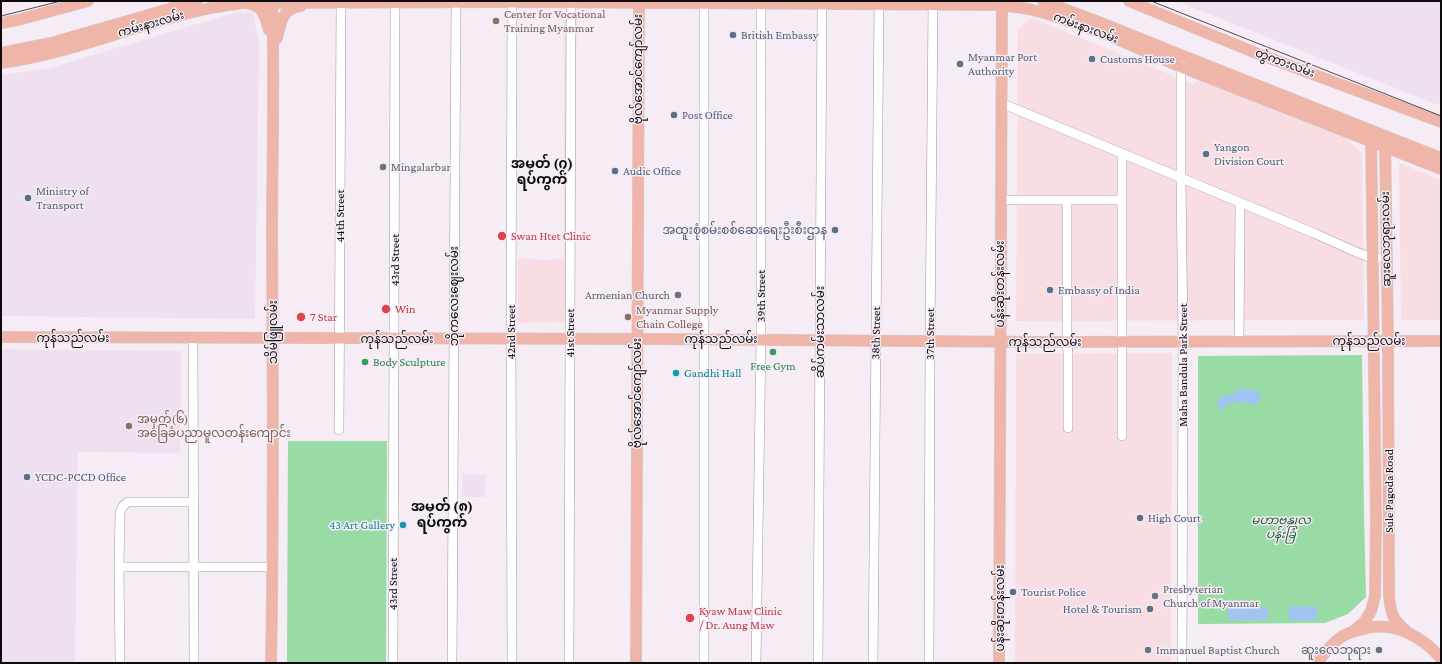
<!DOCTYPE html>
<meta charset="utf-8">
<style>
body{margin:0}
#map{position:relative;width:1442px;height:664px;overflow:hidden;background:#f5ecf5;font-family:"Crimson Pro",serif}
canvas{display:block}
.frame{position:absolute;inset:0;border:2px solid #0e0b0e;pointer-events:none}
</style>
<div id="map">
<canvas width="1442" height="664"></canvas>
<div class="frame"></div>
</div>
<script>
const c = document.querySelector('canvas').getContext('2d');
c.lineJoin = 'round';
function fillPath(path, color) {
  c.fillStyle = color;
  c.fill(path, 'evenodd');
}
function strokePath(path, color, width, dash) {
  c.strokeStyle = color;
  c.lineWidth = width;
  c.lineCap = dash ? 'butt' : 'round';
  c.setLineDash(dash || []);
  c.stroke(path);
}
function label(font, color, halo, rows, align = 'center') {
  c.font = font + ' "Crimson Pro","Noto Sans Myanmar",serif';
  c.lineWidth = 3;
  c.setLineDash([]);
  c.textBaseline = 'middle';
  c.strokeStyle = halo;
  c.fillStyle = color;
  for (const [text, x, y, turn = 0] of rows) {
    c.save();
    c.translate(x, y);
    c.rotate((+turn || 0) * Math.PI / 180);
    c.textAlign = isNaN(turn) ? turn : align;
    if (halo) c.strokeText(text, 0, 0);
    c.fillText(text, 0, 0);
    c.restore();
  }
}
fillPath(new Path2D(`
 M564,15H577L575,137V322L518,323V258L545,260L561,259L564,258Z
 M1032,18L1193,84L1200,80L1348,139L1362,154L1364,320L1016,321L1018,29Z
 M1399,163L1441,180V320H1401Z
 M1172,353L1171,663H1015L1016,354Z`), '#f8dee3');
fillPath(new Path2D(`
 M1177,1H1441V106L1219,18Z
 M253,12L259,44L255,319L1,316V75L50,68L234,13Z
 M1,349L181,351L180,453L78,452L75,663H1Z
 M463,474L486,475L485,497H462Z`), '#eee0ef');
fillPath(new Path2D(`
 M1362,355L1364,514L1366,597L1348,614L1325,623L1198,624V356Z
 M288,441H387L386,663H287Z`), '#99dba5');
fillPath(new Path2D(`
 M1238,389L1254,390L1259,393L1261,398L1258,404C1252,405 1249,403 1244,402C1239,402 1235,404 1229,403L1222,409L1217,407L1220,397L1234,394Z
 M1289,606L1317,607V620H1289Z
 M1228,607H1268V620H1228Z`), '#a2c4f3');
const minor = new Path2D(`
 M704,3V663
 M1181,60V178L1183,341L1182,663
 M1001,103L1316,234L1356,252L1372,258H1386
 M1001,200H1122
 M1067,200V342L1068,354V428
 M193,338L194,663
 M1239,341L1240,203
 M339,430L341,2
 M1122,436V154
 M119,567H273
 M120,663L119,567L120,512L123,506L128,502H193
 M393,663L395,2
 M452,663L456,1
 M512,663L511,339L512,2
 M569,663L571,2
 M756,663L761,340V1
 M818,663L822,1
 M873,663L879,4
 M929,663L930,341L933,4`);
const major = new Path2D(`
 M1043,1L1104,24L1181,55L1441,158
 M1129,1L1256,53L1441,122
 M250,4C264,7 265,17 269,30
 M1,23L18,20L88,1
 M277,38C281,22 282,8 301,6
 M1,53L51,43L197,1
 M1,63C84,52 160,12 243,3L512,2L1002,5L1029,9L1048,14L1101,32L1181,67L1441,169
 M1385,136L1388,341L1389,596C1391,617 1393,619 1408,633
 M1,337L651,339L1041,342L1441,341
 M1354,631L1365,621L1371,611L1375,596L1376,522L1371,130
 M271,663C274,521 273,379 272,237C272,158 275,80 272,1
 M636,663L639,1
 M999,663L1002,1
 M1317,663C1324,654 1331,644 1340,638C1346,633 1355,631 1363,629C1370,627 1379,626 1387,627C1407,629 1429,643 1441,659`);
strokePath(minor, '#9f979f', 10);
strokePath(major, '#cfcecf', 12);
strokePath(minor, '#fff', 9);
strokePath(major, '#efb5a8', 11);
strokePath(new Path2D(`
 M1151,1L1441,116
 M1,16L61,1`), '#4f4a4f', 1);
for (const [x, y, r, color] of [
 [496,21,4,"#8d6e63"],
 [733,35,4,"#5c6f8a"],
 [1092,59,4,"#5c6f8a"],
 [960,64,4,"#5c6f8a"],
 [674,115,4,"#5c6f8a"],
 [1206,154,4,"#5c6f8a"],
 [383,167,4,"#6b7280"],
 [615,171,4,"#5c6f8a"],
 [28,198,4,"#5c6f8a"],
 [835,230,4,"#5c6f8a"],
 [502,236,5,"#e0444e"],
 [1050,290,4,"#5c6f8a"],
 [678,295,4,"#6b7280"],
 [386,309,5,"#e0444e"],
 [301,317,5,"#e0444e"],
 [628,317,4,"#8d6e63"],
 [773,352,4,"#2e9e5b"],
 [365,362,4,"#2e9e5b"],
 [676,373,4,"#0f9aa8"],
 [129,426,4,"#8d6e63"],
 [27,477,4,"#5c6f8a"],
 [1140,518,4,"#5c6f8a"],
 [403,525,4,"#0f9aa8"],
 [1013,592,4,"#5c6f8a"],
 [1155,596,4,"#6b7280"],
 [1150,609,4,"#5c6f8a"],
 [690,618,5,"#e0444e"],
 [1148,650,4,"#6b7280"],
 [1379,650,4,"#6b7280"]
]) {
  const dot = new Path2D();
  dot.arc(x, y, r, 0, 2 * Math.PI);
  c.fillStyle = color;
  c.fill(dot);
  strokePath(dot, '#f5ecf5', 1.5);
}
label('12px', '#785e54', '#f5ecf5', [
 ["Center for Vocational",504,14],
 ["Training Myanmar",504,28],
 ["Myanmar Supply",636,310],
 ["Chain College",636,324],
 ["အမှတ်(၆)",137,419],
 ["အခြေခံပညာမူလတန်းကျောင်း",137,433]
], 'left');
label('12px', '#0e0b0e', '#f5ecf5', [
 ["ကမ်းနားလမ်း",151,24,-16],
 ["ကမ်းနားလမ်း",1086,28,20],
 ["တွဲကားလမ်း",1285,63,20],
 ["ဗိုလ်အောင်ကျော်လမ်း",638,69,-90],
 ["44th Street",340,216,-90],
 ["ဆူးလေဘုရားလမ်း",1386,239,-91],
 ["43rd Street",395,260,-90],
 ["ပန်းဆိုးတန်းလမ်း",1000,284,-90],
 ["ဘိုကလေးဈေးလမ်း",454,296,-90],
 ["39th Street",761,296,-90],
 ["သိမ်ဖြူလမ်း",273,332,-90],
 ["42nd Street",511,332,-90],
 ["ဆိပ်ကမ်းသာလမ်း",820,332,-90],
 ["41st Street",570,333,-90],
 ["38th Street",876,333,-89],
 ["37th Street",930,334,-90],
 ["ကုန်သည်လမ်း",73,338],
 ["ကုန်သည်လမ်း",397,339],
 ["ကုန်သည်လမ်း",721,339],
 ["ကုန်သည်လမ်း",1369,341],
 ["ကုန်သည်လမ်း",1045,342],
 ["Maha Bandula Park Street",1183,365,-90],
 ["ဗိုလ်အောင်ကျော်လမ်း",637,393,-90],
 ["Sule Pagoda Road",1389,491,-90],
 ["43rd Street",393,584,-90],
 ["ပန်းဆိုးတန်းလမ်း",1000,608,-90]
]);
label('12px', '#4e5e75', '#f5ecf5', [
 ["British Embassy",741,35],
 ["Myanmar Port",968,57],
 ["Authority",968,71],
 ["Customs House",1100,59],
 ["Post Office",682,115],
 ["Yangon",1214,147],
 ["Division Court",1214,161],
 ["Audic Office",623,171],
 ["Ministry of",36,191],
 ["Transport",36,205],
 ["အထူးစုံစမ်းစစ်ဆေးရေးဦးစီးဌာန",827,230,"right"],
 ["Embassy of India",1058,290],
 ["YCDC-PCCD Office",35,477],
 ["High Court",1148,518],
 ["Tourist Police",1021,592],
 ["Hotel & Tourism",1142,609,"right"]
], 'left');
label('12px', '#5b616d', '#f5ecf5', [
 ["Mingalarbar",391,167],
 ["Armenian Church",670,295,"right"],
 ["Presbyterian",1163,589],
 ["Church of Myanmar",1163,603],
 ["Immanuel Baptist Church",1156,650],
 ["ဆူးလေဘုရား",1371,650,"right"]
], 'left');
label('12px', '#be3a42', '#f5ecf5', [
 ["Swan Htet Clinic",511,236],
 ["Win",395,309],
 ["7 Star",310,317],
 ["Kyaw Maw Clinic",699,611],
 ["/ Dr. Aung Maw",699,625]
], 'left');
label('12px', '#27864d', '#f5ecf5', [
 ["Body Sculpture",373,362],
 ["Free Gym",773,366,"center"]
], 'left');
label('12px', '#0d838f', '#f5ecf5', [
 ["Gandhi Hall",684,373],
 ["43 Art Gallery",395,525,"right"]
], 'left');
label('italic 12px', '#215c31', '#f5ecf5', [
 ["မဟာဗန္ဓုလ",1281,520],
 ["ပန်းခြံ",1281,534]
]);
label('bold 14px', '#0e0b0e', '#f5ecf5', [
 ["အမှတ် (၇)",542,164],
 ["ရပ်ကွက်",542,180],
 ["အမှတ် (၈)",442,507],
 ["ရပ်ကွက်",442,523]
]);
</script>
